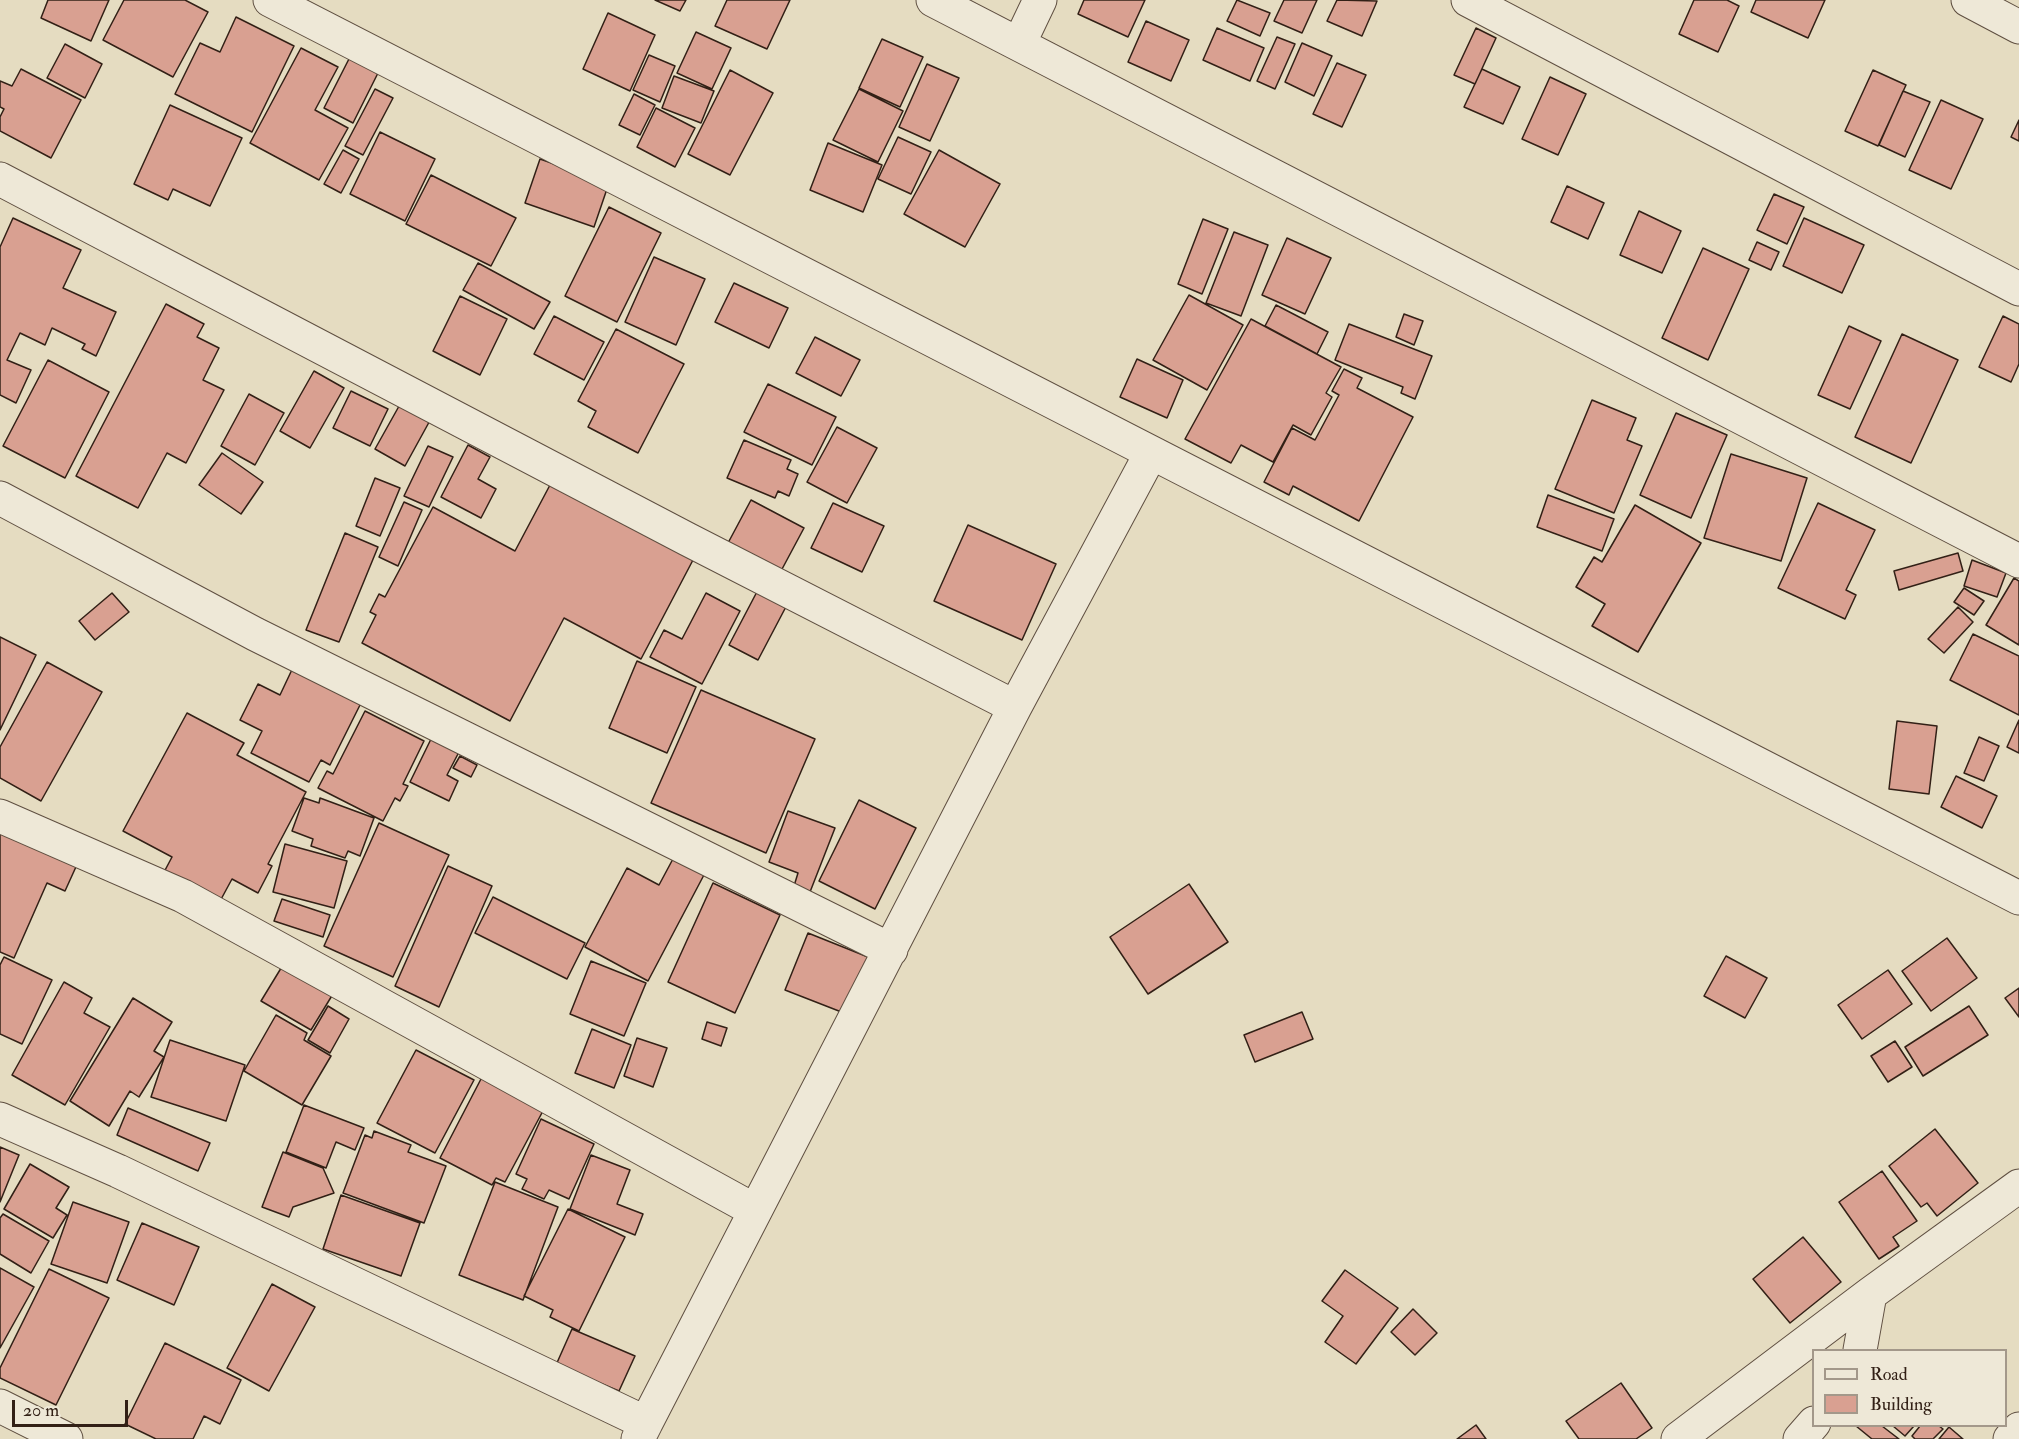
<!DOCTYPE html>
<style>
body{margin:0}
#map{position:relative;width:2019px;height:1439px;overflow:hidden;background:#e5dcc1;font-family:"IM FELL Double Pica",serif}
canvas{display:block}
.legend{position:absolute;left:1812px;top:1349px;width:195px;height:78px;box-sizing:border-box;background:#eee8d7;border:2px solid #a3988a;margin:0;padding:8px 10px;list-style:none;font-size:18px;color:#322016}
.legend li{display:flex;align-items:center;gap:12px;height:30px}
.legend b{width:30px;border:2px solid #a3988a}
.scale{position:absolute;left:12px;top:1400px;width:116px;height:27px;box-sizing:border-box;border:3px solid #322016;border-top:0;padding-left:8px;font-size:18px;line-height:21px;white-space:nowrap;color:#322016;-webkit-text-stroke:4px #eee8d7;paint-order:stroke}
</style>
<div id="map">
<canvas width="2019" height="1439"></canvas>
<ul class="legend">
<li><b style="height:8px;background:#eee8d7"></b>Road</li>
<li><b style="height:16px;background:#d9a091"></b>Building</li>
</ul>
<div class="scale">20 m</div>
</div>
<script>
const c = document.querySelector('canvas').getContext('2d');
c.lineJoin = 'round';
function fillPath(path, color) {
  c.fillStyle = color;
  c.fill(path, 'evenodd');
}
function strokePath(path, color, width, dash) {
  c.strokeStyle = color;
  c.lineWidth = width;
  c.lineCap = dash ? 'butt' : 'round';
  c.setLineDash(dash || []);
  c.stroke(path);
}
const building = new Path2D(`
 M48,0H109L91,41L41,18Z
 M124,0H185L208,12L173,77L103,40Z
 M655,0H686L680,11Z
 M727,0H790L767,49L715,26Z
 M1084,0H1145L1128,37L1078,14Z
 M1237,0L1270,13L1260,36L1227,21Z
 M1284,0H1317L1302,33L1274,21Z
 M1337,0L1377,1L1362,36L1327,21Z
 M1694,0H1727L1739,6L1718,52L1679,34Z
 M1756,0H1825L1808,38L1751,12Z
 M608,13L655,35L630,91L583,69Z
 M236,17L294,46L252,132L175,94L200,43L220,52Z
 M1146,21L1189,40L1171,81L1128,62Z
 M1217,28L1264,48L1250,81L1203,60Z
 M1476,28L1496,38L1475,84L1454,75Z
 M696,32L731,48L712,89L677,73Z
 M1277,37L1295,44L1275,89L1257,81Z
 M882,39L923,57L900,107L859,88Z
 M1302,43L1332,56L1314,96L1285,82Z
 M65,44L102,64L85,98L47,78Z
 M301,48L338,67L315,110L348,128L319,180L250,143Z
 M353,51L382,65L353,123L324,108Z
 M649,55L675,66L660,102L633,90Z
 M1337,63L1366,75L1342,127L1313,114Z
 M927,64L959,78L930,141L899,127Z
 M21,69L81,100L51,158L0,131V117L4,109L0,107V81L12,86Z
 M1482,69L1520,87L1503,124L1464,107Z
 M730,70L773,93L730,175L688,154Z
 M1873,70L1906,85L1878,146L1845,131Z
 M674,76L714,91L701,123L662,108Z
 M1550,77L1586,94L1558,155L1522,139Z
 M375,89L393,98L363,155L345,146Z
 M859,89L903,111L878,162L833,140Z
 M1903,91L1930,102L1905,157L1879,145Z
 M634,94L655,105L640,135L619,125Z
 M1941,100L1983,119L1951,189L1909,170Z
 M170,105L242,138L210,206L173,189L168,200L134,184Z
 M656,108L695,128L675,167L637,147Z
 M2019,120V141L2011,137Z
 M380,132L435,159L405,221L350,194Z
 M898,137L931,152L911,194L878,179Z
 M828,143L882,165L863,212L810,190Z
 M343,150L359,159L341,193L324,184Z
 M939,150L1000,184L965,247L904,214Z
 M540,159L609,183L594,227L525,203Z
 M431,175L516,218L491,266L406,224Z
 M1567,186L1604,203L1588,239L1551,222Z
 M1774,194L1804,207L1787,244L1757,230Z
 M609,207L661,233L617,322L565,296Z
 M1639,211L1681,231L1662,273L1620,255Z
 M13,218L81,250L63,288L116,312L96,356L82,349L85,344L52,328L45,345L20,333L7,360L31,370L16,403L0,395V247Z
 M1804,218L1864,245L1842,293L1783,266Z
 M1203,219L1228,229L1202,294L1178,284Z
 M1234,232L1268,245L1241,316L1206,303Z
 M1287,238L1331,258L1305,314L1262,295Z
 M1757,242L1779,252L1771,270L1749,260Z
 M1703,248L1749,269L1708,360L1662,338Z
 M654,257L705,279L676,345L625,322Z
 M478,263L550,302L534,329L463,290Z
 M734,283L788,308L769,348L715,322Z
 M1189,295L1243,325L1207,390L1153,360Z
 M460,296L507,319L480,375L433,351Z
 M166,304L204,324L197,337L219,348L203,380L224,390L186,463L167,453L138,508L76,476Z
 M1276,305L1328,332L1317,354L1265,326Z
 M1404,314L1423,321L1414,345L1396,337Z
 M554,316L604,342L584,380L534,354Z
 M2003,316L2019,324V364L2011,382L1979,367Z
 M1251,319L1341,367L1326,393L1332,397L1311,435L1293,425L1273,462L1241,445L1231,463L1185,439Z
 M1349,324L1432,356L1415,399L1401,393L1403,387L1335,360Z
 M1849,326L1881,341L1850,409L1818,395Z
 M616,329L684,364L638,453L588,427L596,411L578,401Z
 M1902,334L1958,360L1911,463L1855,437Z
 M815,337L860,360L841,396L796,373Z
 M1137,359L1183,380L1167,418L1120,397Z
 M48,360L109,392L65,478L3,446Z
 M1344,369L1362,378L1357,388L1413,417L1359,521L1293,486L1289,495L1264,482L1292,428L1315,440L1339,395L1332,391Z
 M314,371L344,388L310,448L280,431Z
 M768,384L836,417L812,465L744,432Z
 M351,391L388,409L370,446L333,428Z
 M249,394L284,413L255,465L221,446Z
 M403,399L433,415L405,466L375,449Z
 M1592,400L1636,418L1627,440L1642,446L1614,513L1555,489Z
 M1676,413L1727,435L1691,518L1640,495Z
 M837,427L877,448L847,503L807,482Z
 M744,440L791,460L787,469L798,474L789,496L778,491L775,498L727,478Z
 M468,445L490,457L478,479L496,489L481,518L441,497Z
 M428,446L453,457L429,507L404,496Z
 M222,453L263,482L241,514L199,485Z
 M1731,454L1807,478L1781,561L1704,538Z
 M375,478L400,488L380,536L356,526Z
 M550,485L693,560L641,659L564,618L510,721L362,643L376,615L370,612L379,594L385,597L433,507L515,551Z
 M1548,495L1614,519L1602,551L1537,527Z
 M751,500L804,528L781,571L728,543Z
 M404,502L422,510L398,566L379,557Z
 M833,503L884,526L862,572L811,548Z
 M1818,503L1875,530L1846,590L1856,595L1845,619L1778,588Z
 M1635,505L1701,543L1638,652L1592,626L1605,604L1576,587L1594,557L1602,562Z
 M968,525L1056,564L1022,640L934,601Z
 M345,533L378,547L339,642L306,630Z
 M1958,553L1963,571L1899,590L1894,571Z
 M1972,560L2006,573L1997,597L1964,586Z
 M2014,578L2019,581V645L1986,625Z
 M760,586L789,601L758,660L729,645Z
 M1964,588L1984,601L1974,615L1954,602Z
 M112,593L129,612L95,640L79,621Z
 M706,593L740,611L702,684L650,657L664,630L682,639Z
 M1958,607L1973,622L1944,653L1928,639Z
 M1973,634L2019,656V715L1950,680Z
 M0,637L36,655L0,730Z
 M297,659L366,693L330,765L321,760L309,782L251,753L262,731L240,720L258,684L280,695Z
 M637,661L696,687L667,753L609,728Z
 M47,662L102,692L41,801L0,778V747Z
 M701,690L815,739L766,853L651,803Z
 M365,711L424,741L403,784L408,786L400,801L395,798L383,821L318,788L327,771L333,774Z
 M187,713L244,743L237,755L306,792L268,864L272,866L258,893L232,879L219,903L163,874L172,857L123,831Z
 M2019,720V753L2007,747Z
 M1897,721L1937,726L1929,794L1889,789Z
 M432,737L460,750L447,775L458,781L449,801L410,782Z
 M1979,737L1999,746L1984,781L1964,773Z
 M460,756L477,765L471,777L453,768Z
 M1956,776L1997,796L1982,828L1941,807Z
 M304,798L319,803L320,798L374,818L360,856L348,851L345,858L311,846L313,839L292,831Z
 M859,800L916,828L875,909L819,881Z
 M788,811L835,828L810,892L794,886L798,873L769,862Z
 M379,823L449,855L393,977L324,946Z
 M0,824L80,858L65,891L47,883L14,958L0,952Z
 M285,844L347,861L334,908L273,892Z
 M674,857L705,873L648,981L585,947L627,868L659,885Z
 M448,866L492,886L439,1007L395,986Z
 M713,883L780,915L735,1013L668,982Z
 M1189,884L1228,942L1148,994L1110,937Z
 M493,897L585,943L567,979L475,933Z
 M282,899L330,915L323,937L274,921Z
 M808,933L868,957L844,1013L785,990Z
 M1947,938L1977,978L1931,1011L1902,971Z
 M1726,956L1767,978L1745,1018L1704,996Z
 M4,957L52,980L22,1044L0,1034V965Z
 M286,960L336,989L311,1030L261,1001Z
 M591,961L646,983L624,1036L570,1014Z
 M1888,970L1912,1004L1862,1039L1838,1005Z
 M64,982L92,998L84,1013L110,1027L65,1105L12,1075Z
 M2019,988V1017L2005,998Z
 M133,998L172,1022L154,1051L164,1057L139,1097L130,1091L109,1126L70,1101Z
 M328,1006L349,1019L330,1053L308,1040Z
 M1969,1006L1988,1035L1923,1076L1905,1047Z
 M1302,1012L1313,1039L1255,1062L1244,1035Z
 M276,1015L307,1033L304,1040L331,1056L302,1105L244,1071Z
 M707,1022L727,1028L721,1046L702,1039Z
 M592,1029L631,1045L614,1088L575,1073Z
 M637,1038L667,1048L653,1087L624,1076Z
 M170,1040L245,1065L226,1121L151,1097Z
 M1895,1041L1912,1067L1888,1082L1871,1056Z
 M416,1050L474,1080L435,1153L377,1123Z
 M482,1077L544,1109L505,1182L496,1178L492,1185L440,1158Z
 M304,1105L364,1128L355,1150L336,1142L326,1168L286,1152Z
 M128,1108L210,1143L198,1171L117,1135Z
 M541,1119L594,1144L569,1199L549,1190L544,1199L522,1189L527,1179L516,1174Z
 M1935,1129L1978,1183L1937,1216L1927,1203L1921,1207L1889,1166Z
 M374,1131L411,1145L408,1152L446,1166L424,1223L343,1193L365,1135L372,1138Z
 M0,1147L19,1155L0,1202Z
 M283,1152L323,1168L334,1193L293,1207L289,1217L262,1207Z
 M591,1155L630,1170L617,1204L643,1214L635,1235L570,1209Z
 M30,1164L69,1187L56,1208L67,1215L53,1238L4,1209Z
 M1882,1171L1917,1221L1893,1237L1899,1246L1879,1259L1839,1202Z
 M495,1182L558,1207L523,1300L459,1275Z
 M341,1195L420,1223L401,1276L323,1249Z
 M73,1202L129,1222L107,1283L51,1264Z
 M568,1209L625,1237L579,1331L550,1317L553,1310L524,1296Z
 M3,1214L49,1241L31,1273L0,1254V1218Z
 M142,1223L199,1247L174,1305L117,1280Z
 M1803,1237L1841,1282L1790,1323L1753,1279Z
 M0,1268L34,1287L0,1348Z
 M49,1269L109,1298L56,1405L0,1378V1368Z
 M1345,1270L1398,1308L1356,1364L1325,1342L1343,1316L1322,1301Z
 M272,1284L315,1307L269,1391L227,1368Z
 M1413,1309L1437,1333L1415,1355L1391,1332Z
 M572,1329L635,1356L619,1391L556,1365Z
 M165,1343L241,1380L220,1424L204,1416L193,1439H156L125,1424Z
 M1621,1383L1652,1428L1636,1439H1579L1566,1421Z
 M1476,1425L1486,1439H1457Z
 M1856,1426H1882L1899,1439H1872Z
 M1893,1426H1914L1905,1436Z
 M1920,1426H1939L1943,1429L1933,1439H1915L1912,1436Z
 M1949,1427L1963,1439H1939Z`);
fillPath(building, '#d9a091');
strokePath(building, '#322016', 1.5);
const minor = new Path2D(`
 M270,0L2019,898
 M933,0L2019,561
 M1468,0L2019,289
 M1968,0L2019,27
 M1019,44L1040,0
 M0,179L687,539L1015,707
 M0,498L255,634L891,950
 M0,816L183,896L754,1210
 M0,1119L118,1171L646,1423L638,1439
 M1860,1350L1870,1294
 M0,1406L66,1439
 M646,1423L1015,707L1150,455
 M1678,1439L1870,1294L2019,1186
 M1800,1439L1814,1423
 M2010,1439L2019,1429`);
strokePath(minor, '#5f4f41', 35);
strokePath(minor, '#eee8d7', 33);
</script>
